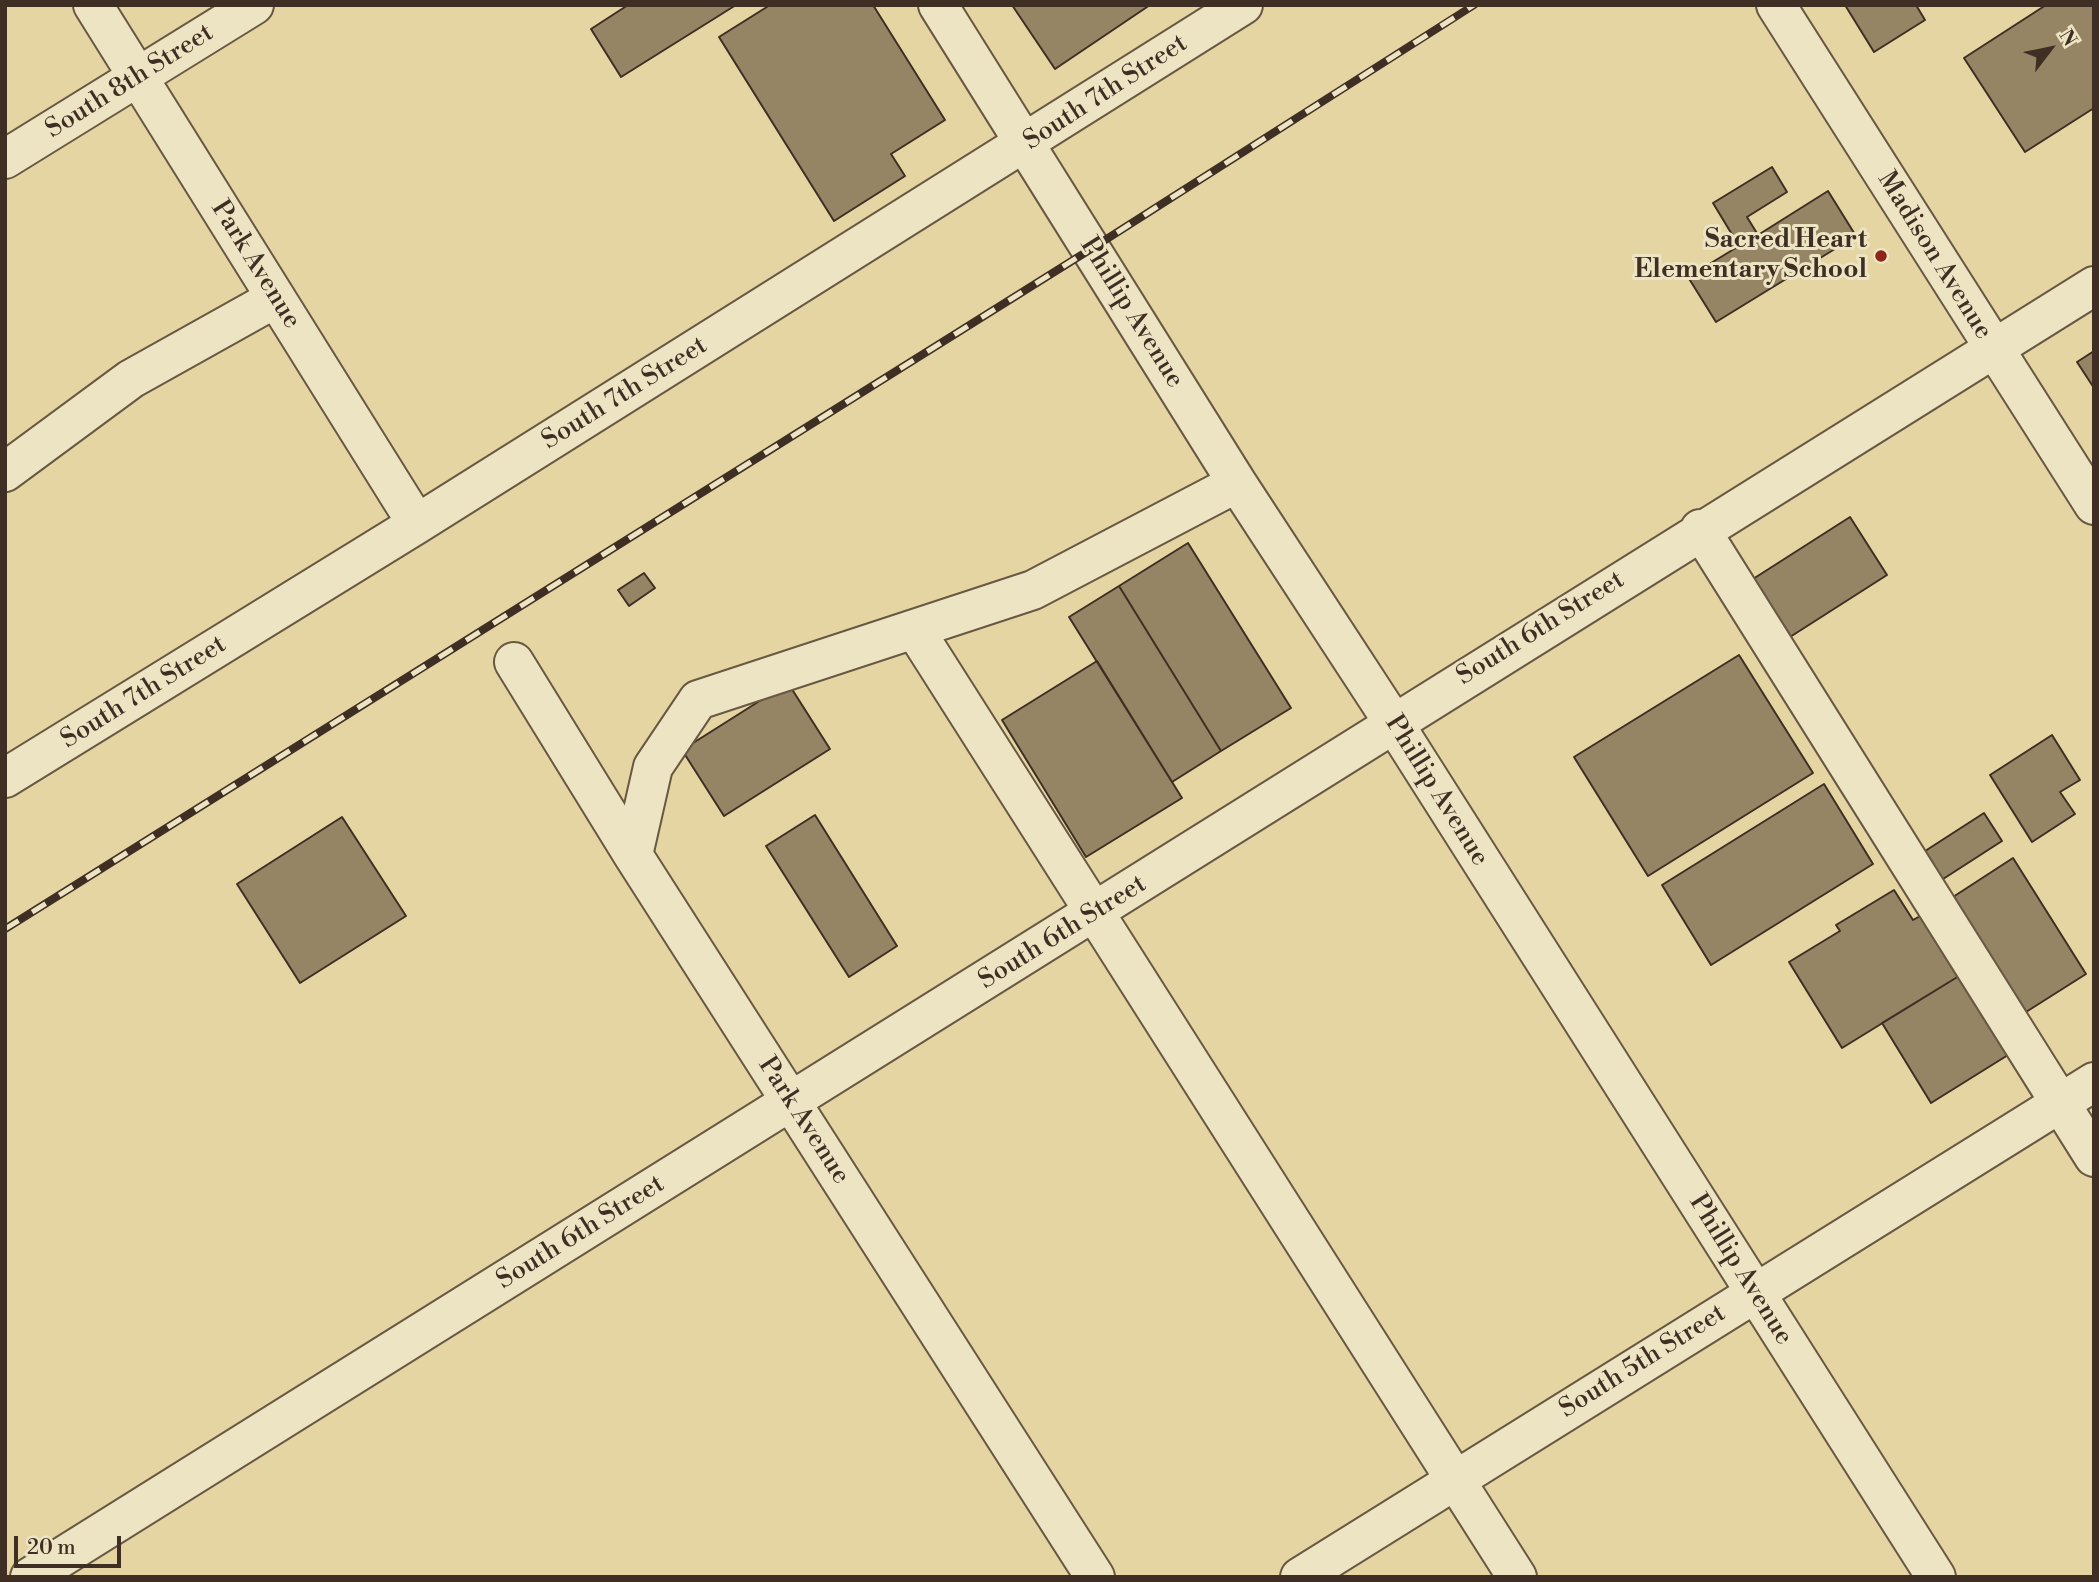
<!DOCTYPE html>
<style>
body{margin:0}
#map{position:relative;width:2099px;height:1582px;overflow:hidden;background:#e4d5a2;font-family:"Libre Bodoni",serif}
canvas{display:block}
.frame{position:absolute;inset:0;border:7px solid #3f2e23;pointer-events:none}
.north{position:absolute;left:2015px;top:14px;width:70px;height:70px;-webkit-text-stroke:5px #ede4c3;paint-order:stroke;rotate:58deg;font-size:19px;font-weight:700;line-height:28px;text-align:center;color:#3f2e23}
.north::after{content:'';display:block;margin:auto;width:24px;height:32px;background:#3f2e23;clip-path:polygon(50% 0,100% 100%,50% 72%,0 100%)}
.scale{position:absolute;left:14px;top:1536px;width:107px;height:32px;box-sizing:border-box;border:4px solid #3f2e23;border-top:0;padding-left:9px;font-size:21px;line-height:24px;white-space:nowrap;color:#3f2e23;-webkit-text-stroke:5px #ede4c3;paint-order:stroke}
</style>
<div id="map">
<canvas width="2099" height="1582"></canvas>
<div class="frame"></div>
<div class="north">N</div>
<div class="scale">20 m</div>
</div>
<script>
const c = document.querySelector('canvas').getContext('2d');
c.lineJoin = 'round';
function fillPath(path, color) {
  c.fillStyle = color;
  c.fill(path, 'evenodd');
}
function strokePath(path, color, width, dash) {
  c.strokeStyle = color;
  c.lineWidth = width;
  c.lineCap = dash ? 'butt' : 'round';
  c.setLineDash(dash || []);
  c.stroke(path);
}
function label(font, color, halo, rows, align = 'center') {
  c.font = font + ' "Libre Bodoni",serif';
  c.lineWidth = 6;
  c.setLineDash([]);
  c.textBaseline = 'middle';
  c.strokeStyle = halo;
  c.fillStyle = color;
  for (const [text, x, y, turn = 0] of rows) {
    c.save();
    c.translate(x, y);
    c.rotate((+turn || 0) * Math.PI / 180);
    c.textAlign = isNaN(turn) ? turn : align;
    if (halo) c.strokeText(text, 0, 0);
    c.fillText(text, 0, 0);
    c.restore();
  }
}
const building = new Path2D(`
 M628,5H736L621,77L591,29Z
 M770,5H873L945,120L891,154L905,176L834,221L719,37Z
 M1012,5H1150L1055,69Z
 M1845,5H1916L1925,20L1874,52Z
 M2046,5H2094V108L2025,152L1964,58Z
 M1772,167L1787,192L1747,217L1758,235L1828,191L1856,236L1716,322L1688,277L1739,246L1713,203Z
 M2094,351V388L2077,362Z
 M1850,517L1887,575L1790,637L1753,579Z
 M1188,543L1291,708L1221,751L1119,586Z
 M644,573L655,588L629,606L618,590Z
 M1119,586L1221,751L1172,782L1069,617Z
 M1739,655L1813,773L1648,876L1574,757Z
 M1097,661L1182,798L1086,857L1002,720Z
 M788,683L830,749L724,816L682,750Z
 M2052,735L2080,780L2060,792L2075,814L2032,842L1990,775Z
 M1824,784L1873,864L1711,965L1662,885Z
 M1984,813L2002,841L1940,881L1922,853Z
 M815,815L897,946L849,977L766,846Z
 M342,817L406,916L300,983L237,884Z
 M2013,858L2086,974L2026,1012L1953,897Z
 M1894,890L1913,920L1922,915L1959,976L1842,1048L1789,962L1840,931L1836,925Z
 M1959,976L2008,1055L1931,1103L1882,1023Z`);
fillPath(building, '#958565');
strokePath(building, '#3f2e23', 2);
const minor = new Path2D(`
 M93,5L417,524
 M938,5L1237,483L1393,722L1936,1577
 M1776,5L2094,505
 M5,159L254,5
 M5,472L131,379L276,298
 M1700,529L2094,1157
 M915,630L1517,1577
 M514,662L633,855L1095,1577
 M5,778L417,524L1243,5
 M633,855L653,767L698,700L1033,590L1237,483
 M30,1577L2094,286
 M1300,1577L2094,1082`);
strokePath(minor, '#685843', 42);
strokePath(minor, '#ede4c3', 38);
const rail = new Path2D(`
 M5,929L1091,249L1474,5`);
strokePath(rail, '#3f2e23', 8);
strokePath(rail, '#ede4c3', 5, [16]);
for (const [x, y, r, color] of [
 [1881,256,7,"#8f2418"]
]) {
  const dot = new Path2D();
  dot.arc(x, y, r, 0, 2 * Math.PI);
  c.fillStyle = color;
  c.fill(dot);
  strokePath(dot, '#ede4c3', 2.5);
}
label('26px', '#3f2e23', '#ede4c3', [
 ["South 8th Street",130,82,-32],
 ["South 7th Street",1106,93,-33],
 ["Madison Avenue",1934,256,58],
 ["Park Avenue",255,265,58],
 ["Phillip Avenue",1131,313,58],
 ["South 7th Street",625,394,-32],
 ["South 6th Street",1541,629,-32],
 ["South 7th Street",144,693,-32],
 ["Phillip Avenue",1436,791,58],
 ["South 6th Street",1063,933,-32],
 ["Park Avenue",803,1121,57],
 ["South 6th Street",581,1233,-32],
 ["Phillip Avenue",1740,1270,58],
 ["South 5th Street",1643,1362,-32]
]);
label('bold 26px', '#3f2e23', '#ede4c3', [
 ["Sacred Heart",1867,241],
 ["Elementary School",1867,271]
], 'right');
</script>
